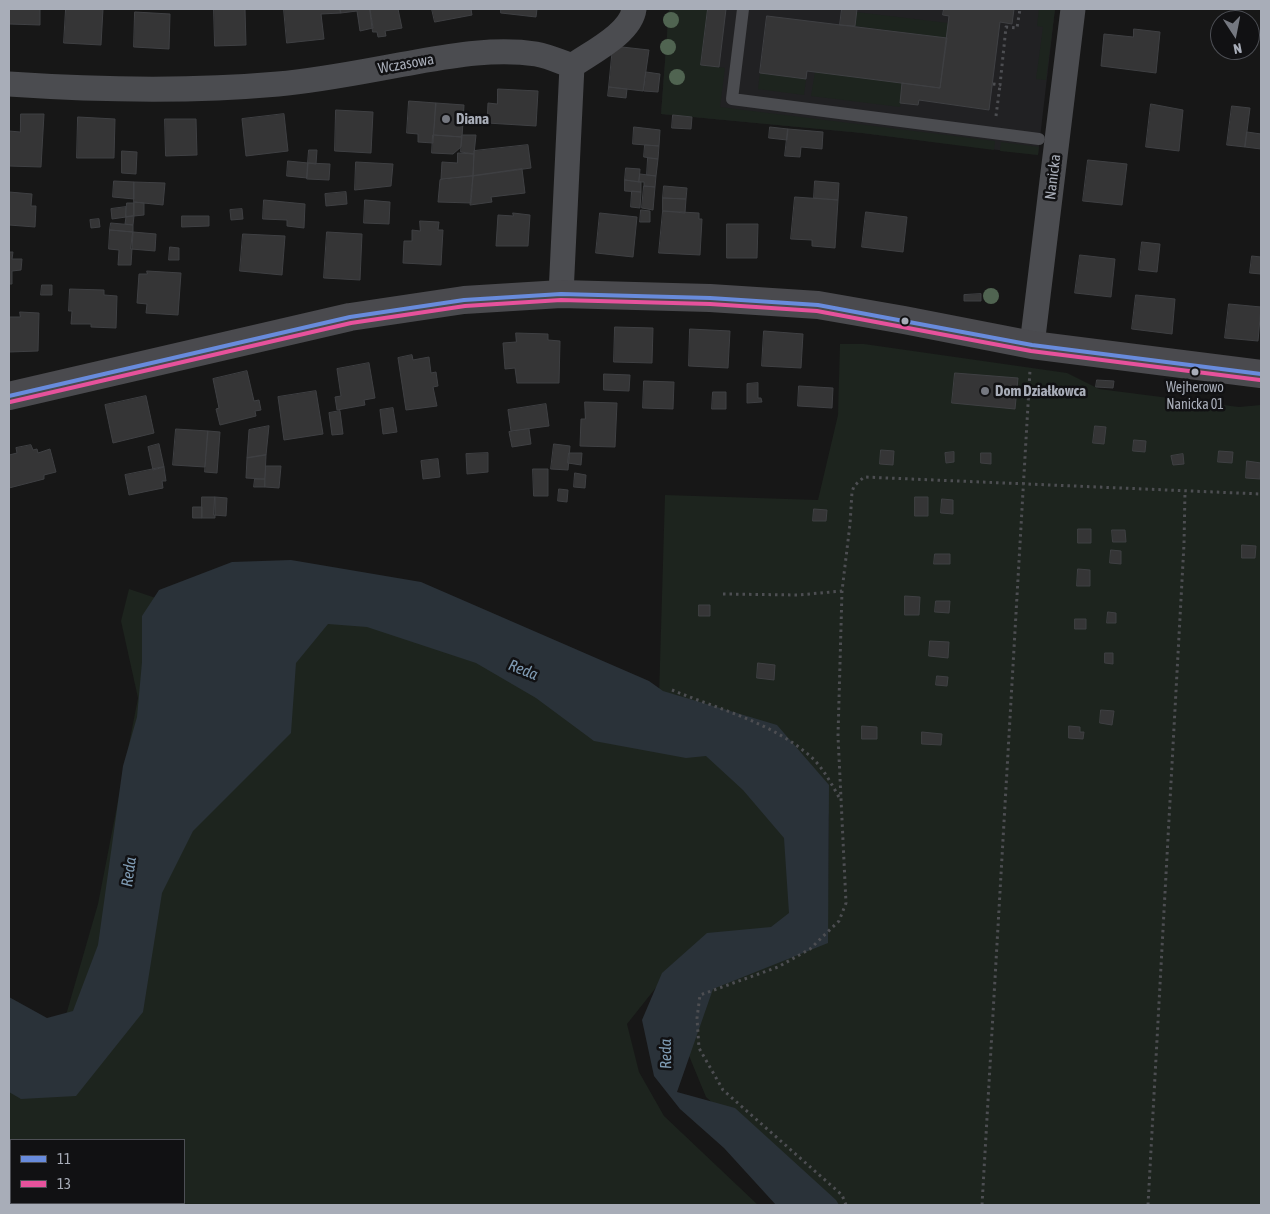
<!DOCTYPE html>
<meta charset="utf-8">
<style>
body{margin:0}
#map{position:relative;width:1270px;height:1214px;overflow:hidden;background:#171717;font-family:"Asap Condensed",sans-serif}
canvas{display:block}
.frame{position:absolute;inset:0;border:10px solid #a8adb8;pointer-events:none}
.legend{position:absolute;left:10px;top:1139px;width:175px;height:65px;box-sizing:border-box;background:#111113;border:1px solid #4d4f55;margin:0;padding:6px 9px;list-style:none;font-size:15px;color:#a8adb8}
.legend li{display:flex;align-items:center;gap:10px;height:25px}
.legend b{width:25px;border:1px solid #4d4f55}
.north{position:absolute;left:1210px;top:10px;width:50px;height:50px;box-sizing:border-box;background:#111113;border:1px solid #4d4f55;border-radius:50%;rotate:169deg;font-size:14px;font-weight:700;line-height:20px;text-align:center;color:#a8adb8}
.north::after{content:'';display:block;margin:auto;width:18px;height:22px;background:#757880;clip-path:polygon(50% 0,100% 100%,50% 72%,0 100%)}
</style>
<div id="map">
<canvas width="1270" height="1214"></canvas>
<div class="frame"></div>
<ul class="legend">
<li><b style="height:6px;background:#688bdc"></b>11</li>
<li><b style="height:6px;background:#e6529c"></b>13</li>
</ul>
<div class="north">N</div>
</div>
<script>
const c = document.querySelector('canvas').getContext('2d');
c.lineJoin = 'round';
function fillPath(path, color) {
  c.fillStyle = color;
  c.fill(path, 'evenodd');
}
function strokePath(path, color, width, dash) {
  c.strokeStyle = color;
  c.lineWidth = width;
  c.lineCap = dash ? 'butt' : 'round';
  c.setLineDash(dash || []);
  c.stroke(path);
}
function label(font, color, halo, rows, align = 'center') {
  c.font = font + ' "Asap Condensed",sans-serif';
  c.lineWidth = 5;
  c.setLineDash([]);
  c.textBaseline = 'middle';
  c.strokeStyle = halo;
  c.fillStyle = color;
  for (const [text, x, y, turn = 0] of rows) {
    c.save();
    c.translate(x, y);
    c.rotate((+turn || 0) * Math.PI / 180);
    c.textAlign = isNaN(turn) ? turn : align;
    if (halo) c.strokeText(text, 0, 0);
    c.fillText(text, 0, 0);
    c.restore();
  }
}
fillPath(new Path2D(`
 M669,9H1055L1038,155L862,133L661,114Z`), '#212123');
fillPath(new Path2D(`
 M669,9H708L701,65L725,68L720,107L995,141L994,150L862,133L661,114Z
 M1039,9H1055L1046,80L1036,79L1043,27L1037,26Z
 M856,12L948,23L947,38L855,26Z
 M815,72L902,83L900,107L811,96Z
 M760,73L806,79L804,95L758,89Z
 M1001,142L1039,147L1038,155L1000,151Z
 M840,344H864L1067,373L1099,389L1239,407L1261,405V1205H824L706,1097L678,1029L689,993L828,900L829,815L804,765L659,697L665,495L818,500L838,415Z
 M129,589L278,639L317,603L737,754L800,831L796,927L662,980L627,1024L639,1072L664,1116L758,1205H9V1080L66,1015L98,904L138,698L121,621ZM11,1140H184V1203H11Z`), '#1d241e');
fillPath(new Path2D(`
 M291,560L421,582L649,681L663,691L777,725L829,785L828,943L713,989L677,1092L735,1108L836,1200L839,1205H776L724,1148L680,1109L654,1076L642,1020L662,973L707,933L771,927L789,913L784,838L743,790L706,756L686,758L594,741L536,698L476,663L367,627L328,624L296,663L291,733L193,831L162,893L143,1012L76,1096L21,1099L9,1092V997L47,1018L73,1011L98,945L123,766L137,717L142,662V616L159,590L232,562Z`), '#2a3239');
const building = new Path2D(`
 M9,9H40V25L9,24Z
 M66,9H103L101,45L64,43Z
 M214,9H245L246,45L215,46Z
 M284,9H340L341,13L321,14L324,39L287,43Z
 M340,9H370L373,28L360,31L357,11L341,13Z
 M370,9H398L402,28L385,31L386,36L378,37L377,32H373Z
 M432,9H471L472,15L435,22Z
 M501,9H537L536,17L501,13Z
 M708,9H726L719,67L701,65Z
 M842,9H857L855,26L840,25Z
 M944,9H1014L1012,24L1000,22L989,110L919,100L918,105L900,103L902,83L940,88L949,16L943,15Z
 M135,12L170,14L169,49L134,47Z
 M767,16L947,38L940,88L807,71L806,79L760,73Z
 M1134,29L1160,32L1156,73L1101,66L1104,34L1133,37Z
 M613,46L649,50L643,91L609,87Z
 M646,72L660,74L658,92L644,91Z
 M609,87L627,89L626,98L608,96Z
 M498,89L538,91L536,126L487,123L488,103L497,104Z
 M409,101L436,103L433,143L418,142V134L407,133Z
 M436,103L464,105L462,137L434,135Z
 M1151,104L1183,110L1179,151L1146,147Z
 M1232,106L1250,108L1245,147L1227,145Z
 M336,110L373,112L371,153L335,151Z
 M21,114H44L41,167L9,166V131L20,132Z
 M284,114L288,151L246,156L242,119Z
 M673,115L692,117L691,129L672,128Z
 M78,117L115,119L114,158H77Z
 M165,119H196L197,155L166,156Z
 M634,127L660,130L659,146L633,144Z
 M770,127L788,129L787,140L769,138Z
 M788,129L823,132L822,149L801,147L800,157L785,156Z
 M1247,132L1261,134V149L1245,147Z
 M433,135L462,137L461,147L453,154L432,153Z
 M462,135H476L474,154L461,152Z
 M528,145L531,168L473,176L474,151Z
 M645,145L659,146L658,159L644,157Z
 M309,150H317L316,164L308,163Z
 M122,151L137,152L136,174L122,173Z
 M458,153L474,154L473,176L441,179L442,162L457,163Z
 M648,158L658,159L656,176L647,175Z
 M1088,160L1127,164L1122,205L1083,201Z
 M288,161L308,163L307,178L287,176Z
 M356,162L393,164L391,186L355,190Z
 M308,163L330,164L329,180L307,179Z
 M626,168L640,169L639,182L625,180Z
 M522,169L525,193L491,197L492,202L470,205L473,176Z
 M640,174L656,176L655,187L644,186V182H639Z
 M473,176L471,203L438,202L440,180Z
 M625,180L641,182V192L625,191Z
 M114,181L134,182V199L113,197Z
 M815,181L839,183L838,200L814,198Z
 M134,182L165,183L163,205L134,202Z
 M644,186L655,187L653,210L642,208Z
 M664,186L687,188L686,199L663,198Z
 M632,191L641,192L640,208L631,207Z
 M9,192L32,194L31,206H36L35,227L9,225Z
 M346,192L347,204L326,206L325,194Z
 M795,197L838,200L835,248L812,246V240L791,239Z
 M663,198L686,199L685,213L663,211Z
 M264,200L305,204L304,228L287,226V220L263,219Z
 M365,200L390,202L389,224L364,223Z
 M134,202L144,203V215L134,216Z
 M127,203H134V216L126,217Z
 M126,207V217L112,219L111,209Z
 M242,209L243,219L231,220L230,210Z
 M641,210L650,211V222H640Z
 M663,211L699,213V219H702L700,255L659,253Z
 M866,212L907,217L903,252L862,247Z
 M513,213L530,215L528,246H496L498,215L513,216Z
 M600,213L637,217L633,257L596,253Z
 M134,216L133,225L125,224L126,217Z
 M182,216H209V226L182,227Z
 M99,219L100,227L91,228L90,220Z
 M420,221L439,222L438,230H443L441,265L403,263L404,241H412V230L420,231Z
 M111,223L133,225V232L110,230Z
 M727,224H758L757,258H727Z
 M110,230L133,232L131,265H118L119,250L109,249Z
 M133,232L156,234L155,251L131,249Z
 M327,232L362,234L360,280L324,278Z
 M243,234L285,236L282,275L240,271Z
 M1142,242L1160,244L1157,272L1139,270Z
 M170,247L179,248V260H169Z
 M9,252H13L12,259H22L21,270L12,271V284H9Z
 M1080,255L1115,259L1111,297L1075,293Z
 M1252,256L1261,257V274L1250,273Z
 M147,271L181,273L178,315L146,313L147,304L137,303L139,274H147Z
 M42,285H52V295H41Z
 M70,289L104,290V295L117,296L116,328L91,327V324H71L72,311H69Z
 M981,294V301H964V295Z
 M1136,295L1175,299L1172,334L1132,329Z
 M1229,304L1261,307L1258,341L1225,338Z
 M20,312L39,313L38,351L9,352V317H20Z
 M615,327L653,328L652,363L614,362Z
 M690,329L730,331L728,368L689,366Z
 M764,331L803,334L801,368L762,366Z
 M516,333L548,334V340L560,341L559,383H517L515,368L505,369L503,343L516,342Z
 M412,355L413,360L429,357L431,373L436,372L438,386L433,387L437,406L406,410L398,358Z
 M369,363L375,398L364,400L365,405L337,410L335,397L341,396L337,369Z
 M247,371L254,401L259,400L261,410L255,411L256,416L220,425L216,409L219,408L213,379Z
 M955,373L1018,378L1015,409L952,403Z
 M604,374L630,375L629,391L604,390Z
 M1097,380L1114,381L1113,388L1096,387Z
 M644,381L674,382L673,409L643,408Z
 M758,383V398H761L762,402L747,403V384Z
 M799,386L833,388L832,408L798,406Z
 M316,391L323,434L284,440L278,397Z
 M713,392H726V409H712Z
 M146,396L154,433L113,443L105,405Z
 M585,402L617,403L615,447L580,446L581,419H585Z
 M546,404L549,426L511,431L508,410Z
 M393,408L397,432L383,434L380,410Z
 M340,411L343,434L332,435L329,413Z
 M269,426L266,455L247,458L249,430Z
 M1095,426L1106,427L1104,444L1093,443Z
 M176,429L208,431L205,467L173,465Z
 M529,429L531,444L512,447L509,432Z
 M208,431L220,432L217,473L205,472Z
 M1134,440L1146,441L1145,452L1133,451Z
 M159,444L164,467L153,470L148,447Z
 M554,444L570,446L568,470L551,469Z
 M31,445L33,450L37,449L38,453L50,449L56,472L44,475V479L9,488V455L17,453L16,448Z
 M881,450L894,451L893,465L880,464Z
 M1219,451L1233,452L1232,463L1218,462Z
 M954,452V462L946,463L945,453Z
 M488,453V472L467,474L466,454Z
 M569,453H582L581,465L568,463Z
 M981,453H991V464L981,463Z
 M1183,454L1184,464L1173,465L1171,456Z
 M266,455L265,479L246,478L247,458Z
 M438,459L440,477L423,479L421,461Z
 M1247,461L1261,463L1260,479L1246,478Z
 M266,466H281L279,488L265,487Z
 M164,467L166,481H162L163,488L129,495L125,475Z
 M533,469H548V496H534Z
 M575,473L586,475L585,488L574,487Z
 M255,479H265V487H254Z
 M559,489L568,490L567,502L558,501Z
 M202,497H215V518H202Z
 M215,497L227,498L226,516L214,515Z
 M915,497H928V516H915Z
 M942,499L953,500V514L941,513Z
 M193,507H202V518H193Z
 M814,509L827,510L826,521H813Z
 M1078,529H1091V543H1078Z
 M1112,530H1125L1126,542H1113Z
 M1242,545L1256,546L1255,558H1242Z
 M1111,550L1121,551V564L1110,563Z
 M935,554H950V564H934Z
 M1078,569L1090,570V586H1077Z
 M905,596L920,597L919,615H905Z
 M936,601H950L949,613L935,612Z
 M699,605H710V616H699Z
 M1108,612L1116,613V623H1107Z
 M1075,619H1086V629H1075Z
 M930,641L949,642L948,658L929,656Z
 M1105,653H1113V664L1105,663Z
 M758,663L775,665L774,680L757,678Z
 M937,676L948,677L947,686L936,685Z
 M1101,710L1114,711L1112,725L1100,723Z
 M862,726L877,727V739H862Z
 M1069,726L1080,727V732H1084L1083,739L1069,738Z
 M922,732L942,734L941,745L922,744Z`);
fillPath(building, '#353536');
strokePath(building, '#3f4043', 1);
strokePath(new Path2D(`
 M993,84L1000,85L1006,27L1017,28L1020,9
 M996,116L1000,85
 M723,594L798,595L842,591
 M672,690C718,709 771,722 810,756C823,767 832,785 840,799
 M846,1205L842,1195L723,1090L699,1048L697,1018L700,995L778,967L810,949L839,921L846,903L838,736L842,591L850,524L852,492L854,486L864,477L1261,494
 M982,1205L1030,370
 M1148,1205L1184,544L1185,491`), '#4d4e52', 3, [2.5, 4]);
strokePath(new Path2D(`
 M743,9L732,99L1039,139`), '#4b4c50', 12);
strokePath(new Path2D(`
 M572,66C592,52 631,33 634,9
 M9,84C98,90 188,92 278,84C324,80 370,70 416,62C455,55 497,48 536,54C548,56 561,62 572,66L561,294
 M1032,345L1073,9`), '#4b4c50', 25);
strokePath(new Path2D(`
 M9,396L350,317L464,300L561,294L710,298L818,305L904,320L1032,345L1261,374`), '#4a4a4e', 28);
strokePath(new Path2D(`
 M9,396L350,317L464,300L561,294L710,298L818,305L1032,345L1261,374`), '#688bdc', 4);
strokePath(new Path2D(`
 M10,402L351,323L465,306L561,300L710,304L817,311L1031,351L1260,380`), '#e6529c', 4);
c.fillStyle = '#506451';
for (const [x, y] of [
 [671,20],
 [668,47],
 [677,77],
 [991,296]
]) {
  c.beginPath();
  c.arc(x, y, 8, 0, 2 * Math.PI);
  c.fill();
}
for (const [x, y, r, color] of [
 [446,119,5,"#757880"],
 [905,321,4.5,"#a8adb8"],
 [1195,372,4.5,"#a8adb8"],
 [985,391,5,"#757880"]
]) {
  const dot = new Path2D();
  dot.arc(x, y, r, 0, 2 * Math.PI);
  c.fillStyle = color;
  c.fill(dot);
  strokePath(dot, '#111113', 2);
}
label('14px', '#a8adb8', '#111113', [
 ["Wejherowo",1195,388],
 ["Nanicka 01",1195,405]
]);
label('15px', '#a8adb8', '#111113', [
 ["Wczasowa",406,64,-10],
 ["Nanicka",1053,177,-83]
]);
label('bold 15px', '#a8adb8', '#111113', [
 ["Diana",456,119],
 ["Dom Działkowca",995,391]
], 'left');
label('italic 16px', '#7f9bb3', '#111113', [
 ["Reda",523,670,21],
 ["Reda",129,872,-82],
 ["Reda",666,1054,-91]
]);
</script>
